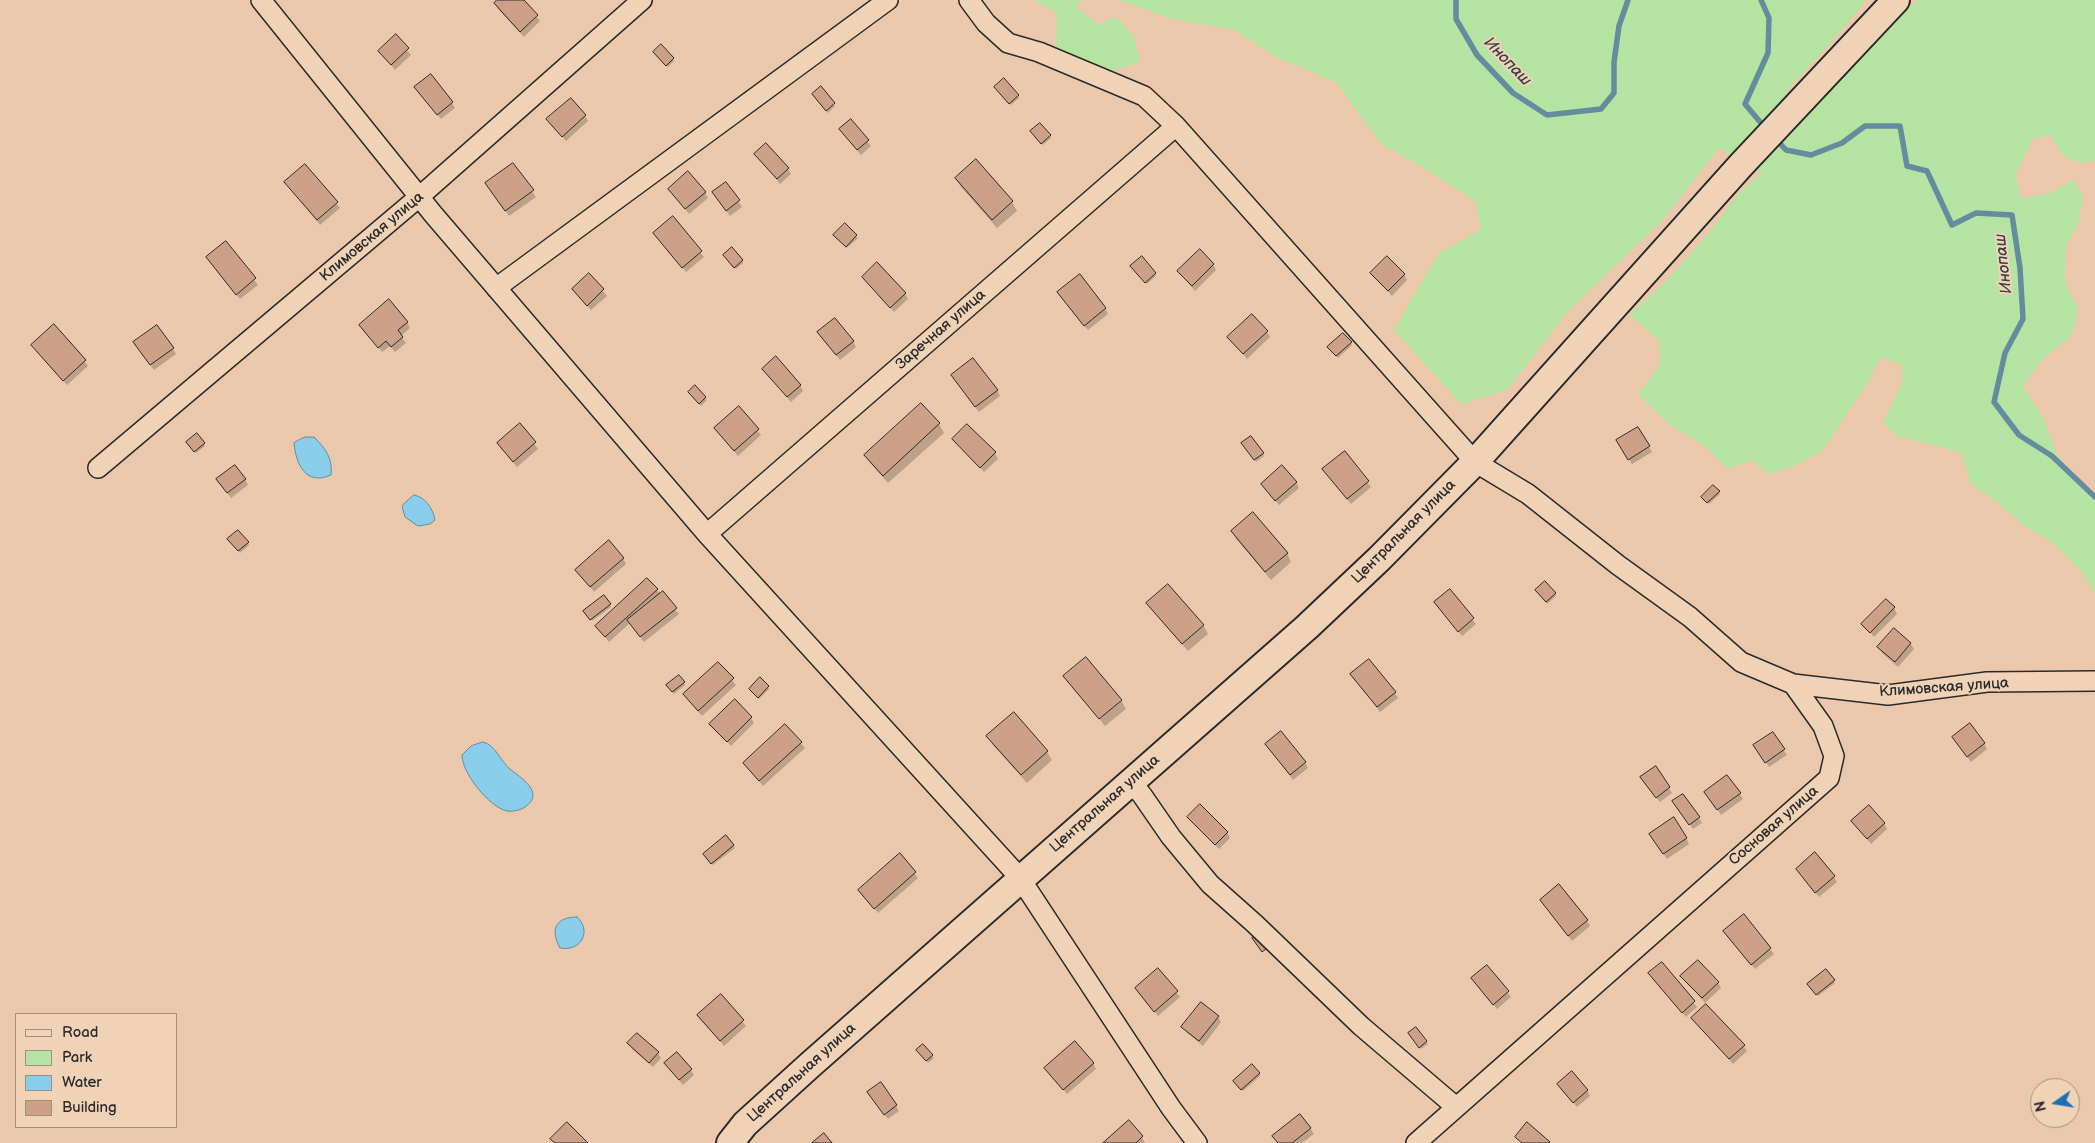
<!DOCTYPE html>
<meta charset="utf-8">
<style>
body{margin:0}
#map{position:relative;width:2095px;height:1143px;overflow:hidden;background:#ebc8ab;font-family:"Balsamiq Sans",sans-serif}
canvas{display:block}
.legend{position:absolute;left:15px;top:1013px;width:162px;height:115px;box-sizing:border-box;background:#f0d3b7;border:1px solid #a1907f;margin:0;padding:6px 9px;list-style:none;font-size:15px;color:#2b2b2b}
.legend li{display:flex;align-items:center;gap:10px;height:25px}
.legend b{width:25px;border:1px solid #a1907f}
.north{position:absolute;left:2030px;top:1078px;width:50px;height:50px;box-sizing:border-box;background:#f0d3b7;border:1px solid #a1907f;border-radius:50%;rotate:257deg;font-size:14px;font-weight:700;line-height:20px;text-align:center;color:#2b2b2b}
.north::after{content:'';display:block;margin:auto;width:18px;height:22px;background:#1f6fb2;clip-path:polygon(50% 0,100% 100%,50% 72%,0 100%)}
</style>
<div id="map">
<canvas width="2095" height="1143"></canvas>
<ul class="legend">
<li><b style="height:6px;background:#f0d3b7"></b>Road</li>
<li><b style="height:14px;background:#b5e3a2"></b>Park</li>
<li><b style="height:14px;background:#8acdeb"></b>Water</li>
<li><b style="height:14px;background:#cca086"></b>Building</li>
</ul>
<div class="north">N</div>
</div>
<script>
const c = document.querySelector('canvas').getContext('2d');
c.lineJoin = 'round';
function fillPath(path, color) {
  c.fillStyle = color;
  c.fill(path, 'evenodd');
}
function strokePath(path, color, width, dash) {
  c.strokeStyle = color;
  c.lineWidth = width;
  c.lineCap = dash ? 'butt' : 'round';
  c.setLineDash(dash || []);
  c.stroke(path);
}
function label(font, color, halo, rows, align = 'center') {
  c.font = font + ' "Balsamiq Sans",sans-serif';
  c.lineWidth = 4;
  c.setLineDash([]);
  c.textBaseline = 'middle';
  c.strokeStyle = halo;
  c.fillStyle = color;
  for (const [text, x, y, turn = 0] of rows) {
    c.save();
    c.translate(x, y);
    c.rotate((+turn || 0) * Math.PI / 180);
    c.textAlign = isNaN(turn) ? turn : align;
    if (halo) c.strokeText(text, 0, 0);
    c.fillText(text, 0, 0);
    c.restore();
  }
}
fillPath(new Path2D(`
 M1035,0H1082L1075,7L1098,24L1116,17L1134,37L1140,62L1102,74L1056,53L1057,14Z
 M1119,0H1866L1827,47L1787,90L1781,106L1828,89L1870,48L1889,26L1918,0H2095V161C2071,165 2061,157 2051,135L2032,139L2016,175L2021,198L2050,193L2074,180L2083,195L2078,225L2066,245L2065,281L2078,308L2072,335L2042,360L2023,386L2042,415L2058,456L2095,498V593L2081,571L2052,542L2023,525L1998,503L1971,484L1961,453L1934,445L1897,437L1883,422L1903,380L1902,365L1881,357L1865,387L1822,451L1792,467L1768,474L1753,460L1727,469L1706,447L1670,425L1638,394L1660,365L1659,340L1629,315L1665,282L1708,234L1740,192L1762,173L1719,148L1661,222L1568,311L1507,390L1461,404L1394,330L1438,254L1481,229L1475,201L1424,168L1381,144L1336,82L1278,58L1235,30L1168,18Z`), '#b5e3a2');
const water = new Path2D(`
 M305,437H314C325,448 333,458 331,475C306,486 296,465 294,443Z
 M414,495C425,497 433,508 435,520L430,524L418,526L405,517L402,506Z
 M483,742C496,745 500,761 510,769C520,777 546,793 525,807C521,810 512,812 507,811C489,807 462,773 462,755L471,746Z
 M577,917C592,930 582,952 560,948C550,930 555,917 577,917Z`);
fillPath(water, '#8acdeb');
strokePath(water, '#648c9e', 1);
fillPath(new Path2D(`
 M499,0H523L540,21L524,37L498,9L495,3Z
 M396,36L411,55L395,70L380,51Z
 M656,54L673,59L674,61L668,67Z
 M821,88L835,106L828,113L814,97Z
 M997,90L1018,96L1019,98L1011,105Z
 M419,93L452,103L455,108L441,119Z
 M585,116L588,121L566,141L548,120Z
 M851,121L871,146L861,155L844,135Z
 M1033,133L1050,136L1051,138L1043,145Z
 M756,154L788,169L791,174L780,184Z
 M976,161L1012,202L1017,211L997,228L961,187L956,179Z
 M513,165L536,197L509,216L490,189Z
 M286,183L336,203L340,208L320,225Z
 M726,183L742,207L730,216L713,193Z
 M670,190L705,192L708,198L689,214Z
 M673,218L704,257L686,272L658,238Z
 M845,225L858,238L847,248L836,238Z
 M226,243L258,285L240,299L211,263Z
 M725,257L742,260L743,263L736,269Z
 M1213,265L1216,270L1195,291L1179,272Z
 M1133,269L1155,273L1156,276L1147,284Z
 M1372,274H1404L1407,280L1392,296Z
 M589,275L607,296L591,310L573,290Z
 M863,277L905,294L908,299L894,312Z
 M1062,298L1105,308L1108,314L1088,330Z
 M407,322L410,328L401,336L406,343L395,352L390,346L382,352L360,325Z
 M54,326L88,366L67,385L36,351Z
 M1267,332L1270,337L1247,359L1229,337Z
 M819,333L853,341L856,347L840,360Z
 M1351,343L1352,345L1338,358L1330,350Z
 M138,348L173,349L176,354L154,370Z
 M763,369L800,385L803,391L791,402Z
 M952,376L997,390L1000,396L979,412Z
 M695,387L707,400L701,406L691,395Z
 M921,405L939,424L944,433L888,483L871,464L866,455Z
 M739,408L761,435L738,456L715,428Z
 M520,425L538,449L517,467L498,444Z
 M1637,428L1652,452L1632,464L1617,441Z
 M954,439L995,453L998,459L984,472Z
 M189,444H204L205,446L196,453Z
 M1244,446L1263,454L1264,456L1256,462Z
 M1344,453L1371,487L1351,504L1324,470Z
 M245,479L248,485L231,498L221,485Z
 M1296,482L1299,488L1279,505L1262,484Z
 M1719,492L1720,494L1709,504L1704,499Z
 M1232,532L1287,553L1291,562L1271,580L1237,540Z
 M230,541L248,543L249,545L240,553Z
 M623,558L626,564L594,592L577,570Z
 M657,590L679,614L644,642L630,623L609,642L600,631L596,626Z
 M1450,591L1476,624L1462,636L1435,602Z
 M1538,593L1555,594L1556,596L1547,604Z
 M604,597L611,607L592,621L585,611Z
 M1148,603L1203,625L1208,634L1188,651L1153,611Z
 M1894,608L1897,614L1874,637L1863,624Z
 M1910,643L1914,649L1898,667L1882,653L1879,647Z
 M718,663L736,685L702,716L684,695Z
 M1065,676L1121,700L1126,709L1105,726Z
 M1355,679L1395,693L1398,698L1380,712Z
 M684,683L685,685L674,694L669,688Z
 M768,687L769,689L759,699L750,690Z
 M1014,713L1047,752L1052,760L1027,783L993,745L988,736Z
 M751,718L754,723L731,746L711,724Z
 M785,725L805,748L763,786L744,763Z
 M1773,734L1787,755L1769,767L1758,751Z
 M1957,743H1984L1987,749L1971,762Z
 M1270,749L1305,763L1308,768L1293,780Z
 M1655,768L1672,793L1660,802L1645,783Z
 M1727,776L1743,799L1721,815L1709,797Z
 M1677,807L1699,818L1702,823L1693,829Z
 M1188,817L1227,832L1230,838L1219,849Z
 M1853,822L1884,823L1887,829L1871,844Z
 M1686,838L1689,844L1667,859L1654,840Z
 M733,845L735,848L713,865L706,856Z
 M900,855L918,878L878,913L860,890Z
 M1797,869L1834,877L1837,882L1819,897Z
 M1544,905L1587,921L1590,926L1572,941Z
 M1743,916L1774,954L1755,969L1728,936Z
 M1662,963L1697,1007L1686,1017L1650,974Z
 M1487,966L1511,997L1497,1009L1472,978Z
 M1158,970L1180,997L1158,1016L1136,989Z
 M1682,976L1718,982L1721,988L1705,1003Z
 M1833,981L1835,983L1818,996L1810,986Z
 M721,995L746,1026L724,1046L702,1020Z
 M1218,1017L1221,1022L1203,1046L1186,1032L1183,1027Z
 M1693,1019L1744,1046L1747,1051L1733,1064Z
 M1416,1028L1428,1044L1421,1049L1410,1036Z
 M629,1043L658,1053L661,1058L653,1067L632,1049Z
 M919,1052L932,1056L934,1058L928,1063Z
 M665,1063L691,1070L694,1075L683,1085Z
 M1093,1063L1096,1069L1067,1094L1045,1068Z
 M1259,1073L1260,1076L1243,1091L1236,1083Z
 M1558,1084L1587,1090L1590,1096L1577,1107Z
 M872,1098L896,1106L899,1111L888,1119Z
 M1129,1122L1142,1137L1145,1143H1105Z
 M1310,1128L1314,1134L1302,1143H1278L1274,1136Z`), '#0003');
strokePath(new Path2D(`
 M1456,0V19L1477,55L1513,93L1547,115L1601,109L1614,93V62L1619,26L1628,0
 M1761,0L1769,18L1768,53L1745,104L1766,129
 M1774,137L1786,150L1811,155L1842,143L1865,126H1900L1907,166L1927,171L1952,225L1976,213L2012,215L2020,268L2023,319L2005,353L1994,402L2019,435L2052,456L2095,497`), '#648c9e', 5.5);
const building = new Path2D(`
 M497,0H524L538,15L520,32L494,3Z
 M396,34L409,48L391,65L378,51Z
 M661,44L674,58L666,66L653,52Z
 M431,74L453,102L437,115L414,87Z
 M1004,78L1019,95L1009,104L994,87Z
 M821,86L835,103L826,111L812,94Z
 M571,98L586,115L562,137L546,119Z
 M851,119L869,140L857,150L839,129Z
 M1040,123L1051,135L1041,144L1030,131Z
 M766,143L789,168L777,179L754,154Z
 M976,159L1013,201L992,220L955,178Z
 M513,163L534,190L505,211L485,183Z
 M305,164L338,202L317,220L284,182Z
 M688,171L706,192L685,209L668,189Z
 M726,182L740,200L726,211L712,192Z
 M673,216L702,251L682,268L653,233Z
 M845,223L857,235L846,247L833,235Z
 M226,241L256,278L236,295L206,257Z
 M732,247L743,260L734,268L723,255Z
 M1200,249L1214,264L1192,286L1177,271Z
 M1142,256L1156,273L1145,283L1130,266Z
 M1387,256L1405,274L1388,291L1370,273Z
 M877,262L906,293L890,308L862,277Z
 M589,273L604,289L587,306L572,289Z
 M1080,274L1106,308L1084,326L1057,292Z
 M389,299L408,322L398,330L403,337L391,347L386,341L378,348L359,325Z
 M1252,314L1268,331L1243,354L1227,337Z
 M835,318L854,341L836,355L817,332Z
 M54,324L86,360L63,381L31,345Z
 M157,325L174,348L150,365L133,342Z
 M1343,333L1352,342L1336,356L1327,347Z
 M776,356L801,385L787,397L762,369Z
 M973,358L998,390L975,407L951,375Z
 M695,385L706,397L699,404L688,392Z
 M921,403L940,423L883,476L864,455Z
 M739,406L759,429L734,451L714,428Z
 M520,423L536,442L513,462L497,443Z
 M967,424L996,452L980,468L952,439Z
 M1638,427L1650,446L1628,460L1616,440Z
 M197,433L205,443L194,452L186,442Z
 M1251,436L1264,453L1254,460L1241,443Z
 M1345,451L1369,481L1347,499L1322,469Z
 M235,465L246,479L227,493L216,479Z
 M1282,465L1297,482L1275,501L1261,484Z
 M1713,485L1720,491L1707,503L1701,497Z
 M1253,512L1288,553L1265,572L1231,531Z
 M238,530L249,542L238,551L227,539Z
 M609,540L624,558L590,587L575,570Z
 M647,578L658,589L605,637L595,626Z
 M1545,581L1556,593L1546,602L1535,590Z
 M1168,584L1204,625L1182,644L1146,603Z
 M1450,589L1474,618L1458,632L1434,602Z
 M663,591L677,608L640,637L627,620Z
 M604,595L611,604L590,620L583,611Z
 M1886,599L1895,607L1870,633L1861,624Z
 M1894,628L1911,643L1895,662L1877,647Z
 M1086,657L1122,700L1099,719L1063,676Z
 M1369,659L1396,692L1377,707L1350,674Z
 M718,662L734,678L698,711L683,694Z
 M679,675L685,682L672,692L666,685Z
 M760,677L769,686L758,698L749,689Z
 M735,699L752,717L727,742L709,724Z
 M1014,712L1048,751L1021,775L986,736Z
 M1970,723L1985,743L1967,757L1952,737Z
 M785,724L802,742L759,781L743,763Z
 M1281,731L1306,762L1290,775L1265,744Z
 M1773,732L1785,749L1765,763L1753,745Z
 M1656,766L1670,787L1656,798L1640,777Z
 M1727,775L1741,793L1717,810L1704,792Z
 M1683,794L1700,817L1689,825L1672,801Z
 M1200,804L1228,832L1215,845L1187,817Z
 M1869,805L1885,823L1867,839L1851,821Z
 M1674,817L1687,838L1663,854L1649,834Z
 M726,835L734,845L711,864L703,854Z
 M1815,852L1835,876L1815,893L1796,869Z
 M900,853L916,872L874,909L858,890Z
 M1559,884L1588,920L1568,936L1540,900Z
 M1744,914L1771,948L1751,965L1723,931Z
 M1256,936L1266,949L1262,952L1252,938Z
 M1698,960L1719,982L1702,998L1680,976Z
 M1662,962L1695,1001L1682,1013L1648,973Z
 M1487,965L1509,991L1493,1005L1471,978Z
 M1158,968L1178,991L1154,1012L1135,988Z
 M1826,969L1835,980L1816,995L1807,984Z
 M721,994L744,1020L720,1041L697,1015Z
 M1201,1002L1219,1016L1199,1041L1181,1027Z
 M1706,1004L1745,1045L1729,1059L1691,1018Z
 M1416,1027L1427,1041L1419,1048L1408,1033Z
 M637,1033L659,1052L649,1063L627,1043Z
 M1075,1041L1094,1063L1063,1090L1044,1068Z
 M923,1044L933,1055L926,1061L916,1050Z
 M677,1052L692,1069L679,1080L664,1063Z
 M1252,1064L1260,1073L1241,1090L1233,1081Z
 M1572,1071L1588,1090L1573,1103L1557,1084Z
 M881,1082L897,1105L884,1115L867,1092Z
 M1300,1114L1311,1128L1292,1143H1278L1272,1136Z
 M1129,1120L1143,1136L1136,1143H1103Z
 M567,1122L588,1143H555L550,1139Z
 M1527,1122L1550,1142L1549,1143H1522L1515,1137Z
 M824,1133L832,1143H812Z`);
fillPath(building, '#cca086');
strokePath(building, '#2b2b2b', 1);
const street = new Path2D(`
 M261,0L433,214L707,534L1020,878L1171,1108L1197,1143
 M969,0L986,23L1008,43L1039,52L1144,96L1176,126L1475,462L1528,494L1618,565L1690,617L1741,662L1793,684L1823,726L1834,756L1829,778L1416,1143
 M496,288L888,0
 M98,468L419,197L642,0
 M707,534L1176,126
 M1793,684L1888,695L1987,682L2095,681
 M1131,782L1142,795L1171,837L1210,884L1255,924L1361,1026L1456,1107`);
const secondary = new Path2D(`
 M730,1143L745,1124L810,1065L1307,627L1379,559L1475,462L1741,165L1896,0`);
strokePath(street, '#2b2b2b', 22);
strokePath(secondary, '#2b2b2b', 30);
strokePath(street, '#f0d3b7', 19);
strokePath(secondary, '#f0d3b7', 26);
label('15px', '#2b2b2b', '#f0d3b7', [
 ["Климовская улица",372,237,-40],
 ["Заречная улица",941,330,-41],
 ["Центральная улица",1404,532,-45],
 ["Климовская улица",1944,688,-4],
 ["Центральная улица",1105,804,-41],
 ["Сосновая улица",1774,826,-41],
 ["Центральная улица",802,1073,-42]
]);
label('italic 16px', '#394348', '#f0d3b7', [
 ["Инопаш",1507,62,46],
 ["Инопаш",2004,264,-96]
]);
</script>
